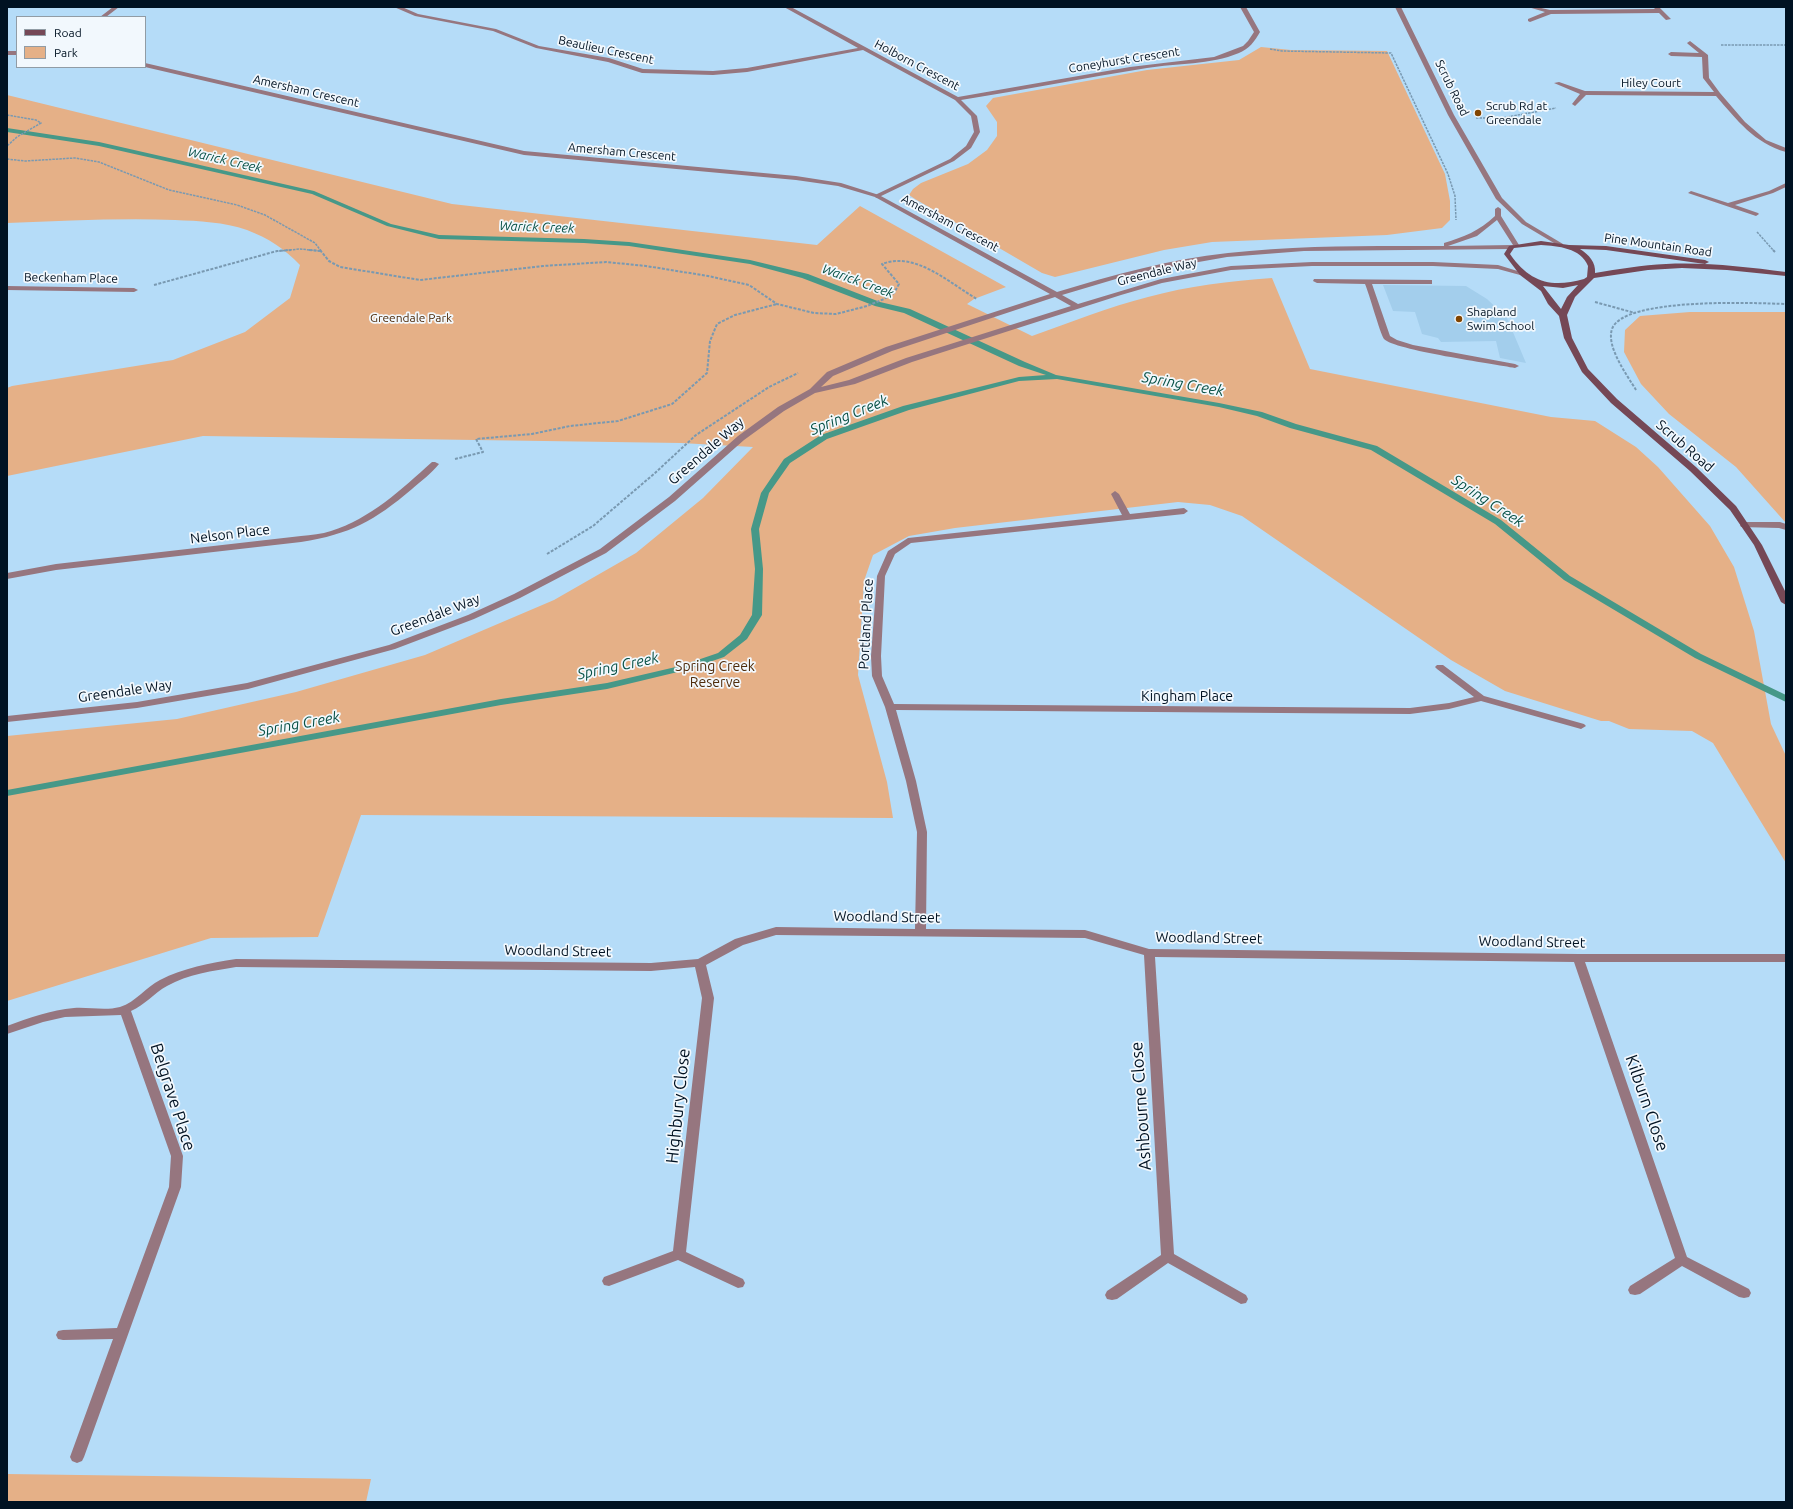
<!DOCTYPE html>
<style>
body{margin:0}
#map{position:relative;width:1793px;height:1509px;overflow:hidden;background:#b5dcf8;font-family:Ubuntu,sans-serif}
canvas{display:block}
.frame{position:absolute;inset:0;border:8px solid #001222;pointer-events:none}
.legend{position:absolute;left:16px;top:16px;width:130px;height:52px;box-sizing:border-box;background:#f2f8fd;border:1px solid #919ca5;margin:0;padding:5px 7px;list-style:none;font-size:12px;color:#001222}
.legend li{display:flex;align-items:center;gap:8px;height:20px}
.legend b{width:20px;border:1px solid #919ca5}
</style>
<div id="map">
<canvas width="1793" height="1509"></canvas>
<div class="frame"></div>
<ul class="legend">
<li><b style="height:5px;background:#754856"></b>Road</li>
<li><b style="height:11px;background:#e5b087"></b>Park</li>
</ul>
</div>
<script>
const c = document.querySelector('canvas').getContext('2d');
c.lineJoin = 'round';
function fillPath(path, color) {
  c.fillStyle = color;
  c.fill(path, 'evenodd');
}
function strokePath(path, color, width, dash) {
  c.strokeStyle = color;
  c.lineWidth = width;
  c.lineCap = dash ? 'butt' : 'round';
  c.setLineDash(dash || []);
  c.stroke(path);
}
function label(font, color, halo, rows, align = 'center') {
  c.font = font + ' Ubuntu,sans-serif';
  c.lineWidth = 3.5;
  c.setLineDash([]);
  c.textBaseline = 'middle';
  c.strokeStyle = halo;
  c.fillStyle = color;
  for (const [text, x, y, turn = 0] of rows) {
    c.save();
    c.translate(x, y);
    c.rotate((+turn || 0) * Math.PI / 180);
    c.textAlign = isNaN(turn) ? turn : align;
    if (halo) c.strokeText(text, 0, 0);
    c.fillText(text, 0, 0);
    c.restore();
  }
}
fillPath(new Path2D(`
 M1383,285L1466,286L1487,299L1507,318L1526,363L1500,358L1496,341L1441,342L1438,338L1422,334L1415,312L1393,311Z`), '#a3ceec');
fillPath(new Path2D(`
 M1261,47L1291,50L1387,51L1445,174L1450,201V220L1442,228L1387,235L1212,242L1164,250L1055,277L1042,273L915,199L909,195L913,189L921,183L968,164L987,150L997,136V122L986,106L993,98L1147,70L1239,60Z
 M7,95L452,204L817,245L860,206L1006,287L974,299L967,304L1032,336C1071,322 1109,307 1148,297C1188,286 1230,281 1272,278L1310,369L1551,417L1595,421L1636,447L1658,467L1710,526L1734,567L1754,631L1771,724L1786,756V863L1713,743L1692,731L1629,729L1609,721H1601L1505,691L1451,660L1242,516L1210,505L1178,502L955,528L909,536L873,555L864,581L858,675L887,782L893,818L361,815L318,937L211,938L7,1001V736L177,719L296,692L425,655L554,600L636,553L703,498L753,447L681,443L203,436L7,476V388L12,386L173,360L245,332L290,298L300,265C285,249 268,238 247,230C224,222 199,221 175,220C119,218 63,221 7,223Z
 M1690,312H1786V523L1736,467L1669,414L1641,384L1624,352L1625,330L1640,316Z
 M7,1474L371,1479L366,1502H7Z`), '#e5b087');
fillPath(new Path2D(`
 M7,128L99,142L314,191L391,224L439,235L584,239L629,242L750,260L808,274L880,302L910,309L1025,362L1056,375L1219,403L1262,412L1296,424L1377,446L1501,520L1570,576L1701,654L1786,695V702L1695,658L1564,580L1495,524L1371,450L1290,428L1257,416L1219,407L1057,379L1019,381L909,410L827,439L790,463L769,493L759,529L763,569L762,615L747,639L724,657L686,670L607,689L501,705L7,796V790L501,699L607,683L680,666L718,653L740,635L752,615L755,569L751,529L761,493L784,459L821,435L903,406L1019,377L1046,375L1019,366L904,313L875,306L802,278L750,264L629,246L584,243L439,239L387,226L312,194L99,146L7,132Z`), '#469888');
strokePath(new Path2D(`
 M1721,45H1786
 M1270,49L1282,51L1391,53L1448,174L1455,196L1456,220
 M7,115L36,120L41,123L17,137L7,146
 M1476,118H1502L1556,108
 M7,159L25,161L75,158L99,162L169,190L237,205L265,215L315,243L321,251
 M1757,232L1774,251
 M279,251L300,249L320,251`), '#7999b1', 1.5, [2.5, 1]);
strokePath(new Path2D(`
 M309,250L322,251
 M320,250L329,261L340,267L420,280L543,266L606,262L646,266L708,276L749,285L777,304L814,313L836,314L867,306L884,299L894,293L899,284L882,264C916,251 949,283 977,299
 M1773,250L1775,252
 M154,285L277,251L291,250
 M1595,302L1635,313
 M1636,390C1627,375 1606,347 1612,329C1623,297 1756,303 1786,304
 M455,459L483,452L476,439L532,434L570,426L618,421L672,404L707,373L710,341L717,324L735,315L777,304
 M547,554L593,526L655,473L696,435L769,387L798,373`), '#7999b1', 2, [3, 1.5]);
fillPath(new Path2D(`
 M1744,522H1780L1786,524V530L1779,528L1741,527L1740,525Z`), '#96767f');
fillPath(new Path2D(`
 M113,7H119L106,17H100Z
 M394,7H402L418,14L496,29L539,46L609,58L643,69L713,71L747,68L858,48L784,7H791L958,97L1130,67L1214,57L1243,46L1248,41L1254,32L1240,7H1246L1260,32C1255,41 1249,49 1239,53C1210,65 1177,63 1147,68C1085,78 1023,90 961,100L977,116L980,132L971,148L954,161L877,198L875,197V195L950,159L966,146L974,132L971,116L955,100L863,50L747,72L713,75L642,73L608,62L536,48L493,31L415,16Z
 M1528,7H1537L1550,10L1655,9L1653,7H1659L1671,19L1666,20L1659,13L1551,14L1530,22L1528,21V19L1545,12Z
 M1690,41L1708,55L1709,78L1720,93L1745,122L1766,140L1786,148V152C1754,143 1737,120 1716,96L1586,95L1575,106L1572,104L1580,94L1554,83L1559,82L1585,91L1714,92L1703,78L1702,57L1671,56L1668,54L1671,52L1699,53L1688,44L1687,43Z
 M1786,183V187L1773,193L1735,205L1758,213L1759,214L1756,216L1688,193L1691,191L1728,203L1769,191Z
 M1314,279L1432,280V284H1372L1390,336L1397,340L1413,345L1515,364L1519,366L1515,368C1494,364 1394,350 1384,339C1380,333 1369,293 1365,284L1317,283L1313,281Z
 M7,286L134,288L138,290L134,292L7,290Z
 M432,462H435L439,464C432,473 421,481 412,489C374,521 351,534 301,542L56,570L7,579V573L56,564L301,536C311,535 322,534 331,531C370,519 402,489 432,462Z
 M1115,491L1119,494L1130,514L1184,508L1188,511L1184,514L911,543L895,554L885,576L881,656L882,676L894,704L1410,708L1449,703L1474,697L1437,669L1435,667L1437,665H1443L1484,696L1584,724L1586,726L1581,729L1481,701L1449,709L1410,714L896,710L916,781L927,832L926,929L1085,930L1149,949L1578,954H1786V962H1585L1687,1257L1749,1289L1751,1293L1749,1297L1744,1298L1739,1297L1682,1266L1640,1294L1635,1295L1630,1294L1628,1290L1630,1286L1675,1258L1574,962L1155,957L1174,1254L1246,1295L1248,1299L1246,1303L1241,1304L1168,1263L1117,1299L1112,1300L1107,1299L1105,1295L1107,1291L1161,1255L1144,955L1085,938L776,935L743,945L706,965L714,998L686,1252L743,1279L745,1283L743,1287L738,1288L678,1260L609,1286L604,1285L602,1281L604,1277L673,1251L702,998L695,967L651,971L236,967C213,971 188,974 167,986C154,993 145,1005 131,1011L183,1156L181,1187L84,1457L82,1461L77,1463L72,1461L70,1457L113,1339L63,1340L58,1339L56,1335L58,1331L63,1330L117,1328L169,1187L171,1156L121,1015L65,1017L43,1022L7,1034V1026C29,1018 51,1010 74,1008C89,1007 105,1011 120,1007C136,1002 146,987 160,980C183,968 210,963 236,959L651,963L698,959L735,939L776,927L915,929L917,832L906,781L885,707L872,676L871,656L877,576L888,551L908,538L1122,515L1111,494Z`), '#96767f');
fillPath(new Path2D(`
 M1395,7H1401L1454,115L1502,198L1526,222L1563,244V246H1559L1522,224L1496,199L1448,115Z
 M7,51H17V55H7Z
 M145,63L524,151L796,176L841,183L879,195L1057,292C1113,275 1170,259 1228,253C1300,245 1372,246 1444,246V243C1464,237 1479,231 1495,216V209L1498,207L1501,209V216L1519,245L1511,249L1304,251L1227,257L1136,273L1062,295L1078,304L1161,279L1231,266L1312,262H1433L1498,265L1524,273L1520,275L1498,269L1433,266H1312L1231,270L1162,283L1121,295L912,362L855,384L815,393L784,411L744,440L675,501L606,553L520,598L474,619L395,649L248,689L137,708L7,722V716L137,702L247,683L389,645L468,615L514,594L600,549L669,497L738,436L778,407L810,389L827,372L886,347L1050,294L875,197L838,186L796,180L524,155L145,67ZM1497,220L1513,245L1448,246L1477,236ZM1055,297L1071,306L906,358L849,380L821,387L833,376L892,351Z`), '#96767f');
fillPath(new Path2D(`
 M1541,241L1569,245L1606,246L1705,260L1709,262L1705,264L1606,250L1580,249C1589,255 1596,262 1595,273C1619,269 1642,265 1666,264C1706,262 1746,267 1786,272V276L1727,270L1682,268L1648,270L1594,278L1575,297L1567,315L1572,338L1588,369L1617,399L1696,467L1736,506L1762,545L1786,593V605L1781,602L1754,545L1730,510L1690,471L1611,403L1582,372L1564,338L1559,316L1548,304L1541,291L1520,275L1504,254L1509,246ZM1541,245C1558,246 1581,248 1588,266L1587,277L1584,279C1552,288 1530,283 1510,254L1514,248ZM1578,285L1567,297L1561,309L1543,286L1563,288Z`), '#754856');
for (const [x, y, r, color] of [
 [1478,113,4,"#824501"],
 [1459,319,4,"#824501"]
]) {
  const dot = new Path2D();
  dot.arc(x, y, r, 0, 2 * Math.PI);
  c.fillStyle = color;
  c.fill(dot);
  strokePath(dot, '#f2f8fd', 1.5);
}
label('12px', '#001222', '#f2f8fd', [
 ["Beaulieu Crescent",606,50,12],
 ["Coneyhurst Crescent",1124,60,-9],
 ["Holborn Crescent",917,65,28],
 ["Hiley Court",1651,83],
 ["Scrub Road",1452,88,64],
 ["Amersham Crescent",306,91,13],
 ["Amersham Crescent",622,152,5],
 ["Amersham Crescent",950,223,28],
 ["Pine Mountain Road",1658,245,8],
 ["Greendale Way",1157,272,-14],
 ["Beckenham Place",71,278,1]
]);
label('12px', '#001222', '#f2f8fd', [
 ["Scrub Rd at",1486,106],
 ["Greendale",1486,120],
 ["Shapland",1467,312],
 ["Swim School",1467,326]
], 'left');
label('12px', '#4f2c0b', '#f2f8fd', [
 ["Greendale Park",411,318]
]);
label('italic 13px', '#085146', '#f2f8fd', [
 ["Warick Creek",225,160,13],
 ["Warick Creek",537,227,2],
 ["Warick Creek",858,281,20]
]);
label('14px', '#001222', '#f2f8fd', [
 ["Scrub Road",1685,446,41],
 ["Greendale Way",706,451,-41],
 ["Nelson Place",230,534,-7],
 ["Greendale Way",435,615,-21],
 ["Portland Place",866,624,-87],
 ["Greendale Way",125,691,-8],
 ["Kingham Place",1187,696],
 ["Woodland Street",887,917,1],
 ["Woodland Street",1209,938,1],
 ["Woodland Street",1532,942,1],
 ["Woodland Street",558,951,1]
]);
label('14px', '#4f2c0b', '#f2f8fd', [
 ["Spring Creek",715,666],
 ["Reserve",715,682]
]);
label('italic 15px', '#085146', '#f2f8fd', [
 ["Spring Creek",1183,384,10],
 ["Spring Creek",849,415,-22],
 ["Spring Creek",1488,501,33],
 ["Spring Creek",618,666,-12],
 ["Spring Creek",299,724,-10]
]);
label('17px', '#001222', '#f2f8fd', [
 ["Belgrave Place",173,1097,72],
 ["Kilburn Close",1647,1103,71],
 ["Highbury Close",678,1106,-84],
 ["Ashbourne Close",1141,1106,-94]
]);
</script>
